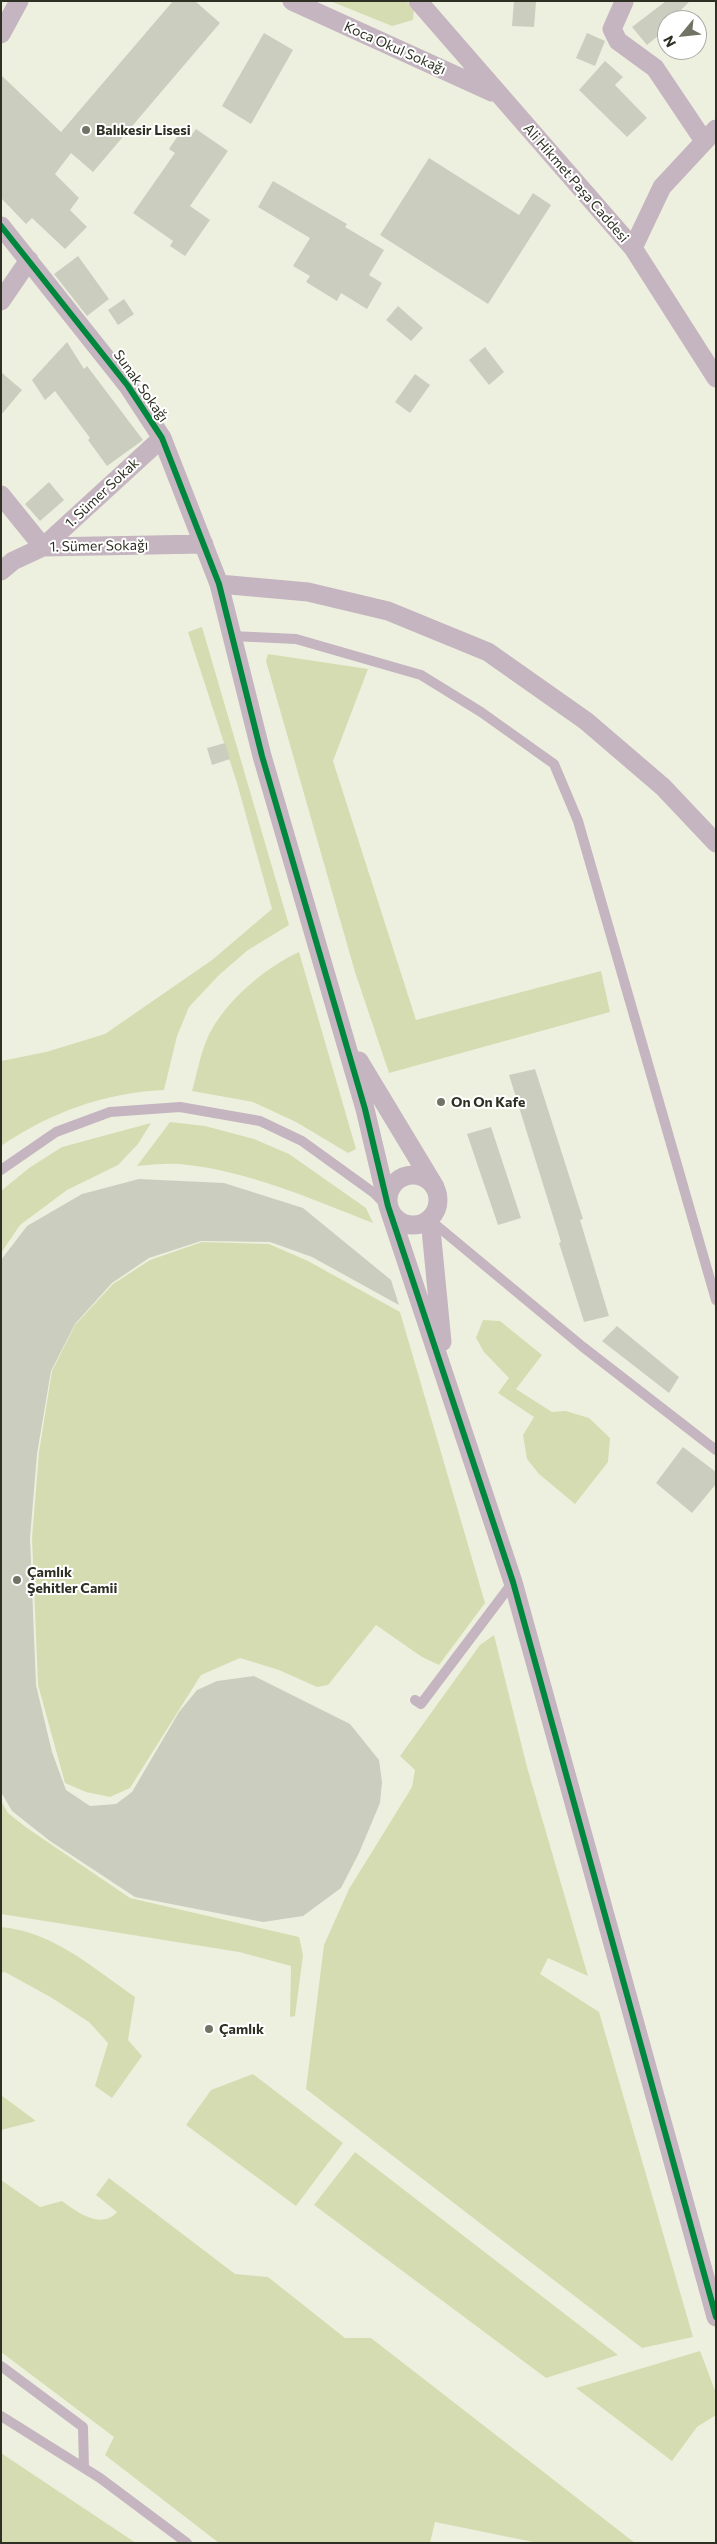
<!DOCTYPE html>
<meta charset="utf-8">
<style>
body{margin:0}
#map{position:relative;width:717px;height:2544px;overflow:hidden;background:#eef0df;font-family:Commissioner,sans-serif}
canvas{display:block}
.frame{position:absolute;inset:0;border:2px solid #2e3023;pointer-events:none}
.north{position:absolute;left:657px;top:10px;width:50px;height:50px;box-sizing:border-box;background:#fff;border:1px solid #abaca7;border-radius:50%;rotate:242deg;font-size:14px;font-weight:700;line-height:20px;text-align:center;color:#2e3023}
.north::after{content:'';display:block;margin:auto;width:18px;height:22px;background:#717365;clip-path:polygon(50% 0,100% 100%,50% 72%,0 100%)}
</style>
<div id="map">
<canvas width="717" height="2544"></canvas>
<div class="frame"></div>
<div class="north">N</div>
</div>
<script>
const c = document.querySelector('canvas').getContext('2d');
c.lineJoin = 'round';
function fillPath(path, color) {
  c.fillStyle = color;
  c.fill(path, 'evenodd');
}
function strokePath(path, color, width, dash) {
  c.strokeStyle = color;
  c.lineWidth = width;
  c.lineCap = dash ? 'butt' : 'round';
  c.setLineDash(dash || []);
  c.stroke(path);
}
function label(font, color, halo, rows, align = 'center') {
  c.font = font + ' Commissioner,sans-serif';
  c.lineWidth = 4;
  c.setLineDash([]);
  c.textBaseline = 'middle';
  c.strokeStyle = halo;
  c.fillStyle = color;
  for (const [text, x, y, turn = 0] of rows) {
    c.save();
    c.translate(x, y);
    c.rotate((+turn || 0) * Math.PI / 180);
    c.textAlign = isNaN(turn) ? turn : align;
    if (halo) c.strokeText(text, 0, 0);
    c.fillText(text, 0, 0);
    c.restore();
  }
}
fillPath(new Path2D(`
 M330,1H406L414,9L413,20L392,26Z
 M202,627L289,925L248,950L219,975L189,1007L177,1036L164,1090C104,1093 51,1112 1,1146V1061L46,1052L105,1034L212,960L272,909L237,783L188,632Z
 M268,654L368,669L333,761L416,1020L601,971L610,1012L389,1073L355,972L266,661Z
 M299,952L356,1149L348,1153L296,1122L253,1102L192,1091C197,1074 200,1055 207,1039C223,1003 264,968 299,952Z
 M170,1122L205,1126L254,1139L289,1154L366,1208L373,1223C311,1199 247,1170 179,1164C165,1163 150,1165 137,1166Z
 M151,1123L138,1144L118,1165L67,1190L20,1225L1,1253V1191L29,1168L62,1147Z
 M202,1242L269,1244L308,1261L400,1312L485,1603L439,1665L422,1657L376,1625L328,1685L317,1687L279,1670L240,1658L201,1675L130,1788L110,1797L86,1792L65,1783L38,1685L32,1538L39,1452L52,1371L75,1325L113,1284L150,1260Z
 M483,1320L500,1321L542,1355L516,1389L552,1412L566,1411L589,1418L610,1438L608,1462L575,1504L539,1474L527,1459L523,1435L534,1417L498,1393L509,1378L484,1352L476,1338Z
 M494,1635L527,1767L588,1976L548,1958L540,1974L599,2012L693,2337L642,2348L306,2089L324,1945L349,1889L412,1787L415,1770L400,1756L480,1645Z
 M1,1801L8,1813L27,1828L130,1898L299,1937L303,1955L295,2016L290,2017L291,1966L239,1952L1,1914Z
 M1,1927C54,1932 93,1968 135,1997L128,2040L142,2056L112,2098L95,2086L108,2043L89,2022L52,1998L5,1972L1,1973Z
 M253,2074L343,2143L296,2206L186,2125L211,2090Z
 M1,2095L36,2121L1,2130Z
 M355,2152L618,2355L546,2378L314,2205Z
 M109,2178L235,2274L268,2277L345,2338H371L635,2543H538L435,2522L430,2543H219L105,2455L114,2437L1,2352V2180L40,2207L62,2201C77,2212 101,2230 117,2212L96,2195Z
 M700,2351L716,2393V2415L697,2427L672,2461L576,2388Z
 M1,2453L136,2543H1Z`), '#d6dcb1');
fillPath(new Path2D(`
 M173,1H195L220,23L93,172L71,153L55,174L79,198L70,210L87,227L65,249L32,218L26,224L1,198V75L61,132Z
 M514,1L536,2L534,27L512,26Z
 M666,1H690L671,20H667V24L657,32L659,35L647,45L632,27Z
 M264,33L293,50L251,124L222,106Z
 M587,33L605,41L595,66L576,58Z
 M605,61L623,77L615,85L647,118L627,137L579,90Z
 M196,129L228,151L190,206L210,220L185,256L170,246L173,241L133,213L175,153L169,149L181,131L190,137Z
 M429,158L519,215L533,193L551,205L488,304L380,235Z
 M273,181L347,224L345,227L384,250L369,275L382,283L367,309L341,293L337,301L306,282L310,276L293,266L310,238L258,207Z
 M78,256L109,299L87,316L54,274Z
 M124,299L134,314L118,325L108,310Z
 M398,306L423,328L411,341L386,320Z
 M67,342L84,369L87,366L143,440L107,466L88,440L90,438L55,391L45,400L32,380Z
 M485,347L504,372L489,385L469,360Z
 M1,372L22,390L1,415Z
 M415,374L430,385L410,413L395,402Z
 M49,482L64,500L40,521L25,504Z
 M225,743L230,759L212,765L207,748Z
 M535,1069L583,1219L580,1220L609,1316L584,1322L559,1243L561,1242L509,1075Z
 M491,1127L521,1218L498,1225L467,1134Z
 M139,1179L224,1183L303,1208L391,1280L399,1305L312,1257L270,1242L201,1241L149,1258L112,1283L75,1324L51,1371L37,1454L30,1538L36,1685L52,1752L66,1790L90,1806L116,1804L132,1792L179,1712L197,1690L217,1681L254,1676L350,1724L379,1760L382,1782L380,1803L359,1853L341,1888L303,1916L263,1922L135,1897L50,1841L12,1811L1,1792V1260L27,1226L82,1194Z
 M617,1326L679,1377L669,1393L602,1341Z
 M683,1447L716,1472V1484L692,1513L656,1483Z`), '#cbcdbf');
strokePath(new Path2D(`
 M232,636L296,639L421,675L481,712L554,764L578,821L716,1300
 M1,1170L56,1132L110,1112L180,1107L260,1121L302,1141L374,1193L385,1204
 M430,1220L583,1347L716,1450
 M415,1700L421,1704L513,1582
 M1,2366L83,2427L84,2468
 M1,2416L100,2478L187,2543`), '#c4b5c0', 10);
strokePath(new Path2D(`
 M292,1L492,92
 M418,1L633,248L716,378
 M624,2L612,29L618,41L655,68L704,141
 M1,34L19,1
 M1,226L128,386L162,438L219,584L262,756L365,1109L388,1206L513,1582L716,2317
 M633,248L662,187L716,129
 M1,301L29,260
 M1,495L43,547L162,438
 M1,571L13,561L43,547L204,544
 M219,584L308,592L388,611L488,652L586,721L663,787L716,843
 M359,1061L435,1187
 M388 1200a25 25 0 1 1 50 0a25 25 0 1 1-50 0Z
 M430,1219L442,1342`), '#c4b5c0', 19);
strokePath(new Path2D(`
 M1,226L128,386L162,438L219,584L262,756L365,1109L388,1206L513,1582L716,2317`), '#00873e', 6);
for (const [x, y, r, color] of [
 [86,130,5,"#717365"],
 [441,1102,5,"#717365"],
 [17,1580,5,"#717365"],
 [209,2029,5,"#717365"]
]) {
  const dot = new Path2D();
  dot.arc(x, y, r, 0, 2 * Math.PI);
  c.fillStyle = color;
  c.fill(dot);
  strokePath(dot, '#fff', 2);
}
label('14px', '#2e3023', '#fff', [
 ["Koca Okul Sokağı",395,48,24],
 ["Ali Hikmet Paşa Caddesi",576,183,49],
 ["Sunak Sokağı",141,386,55],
 ["1. Sümer Sokak",102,493,-43],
 ["1. Sümer Sokağı",99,546,-1]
]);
label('bold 14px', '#2e3023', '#fff', [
 ["Balıkesir Lisesi",96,130],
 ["On On Kafe",451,1102],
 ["Çamlık",27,1572],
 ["Şehitler Camii",27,1588],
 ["Çamlık",219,2029]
], 'left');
</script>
